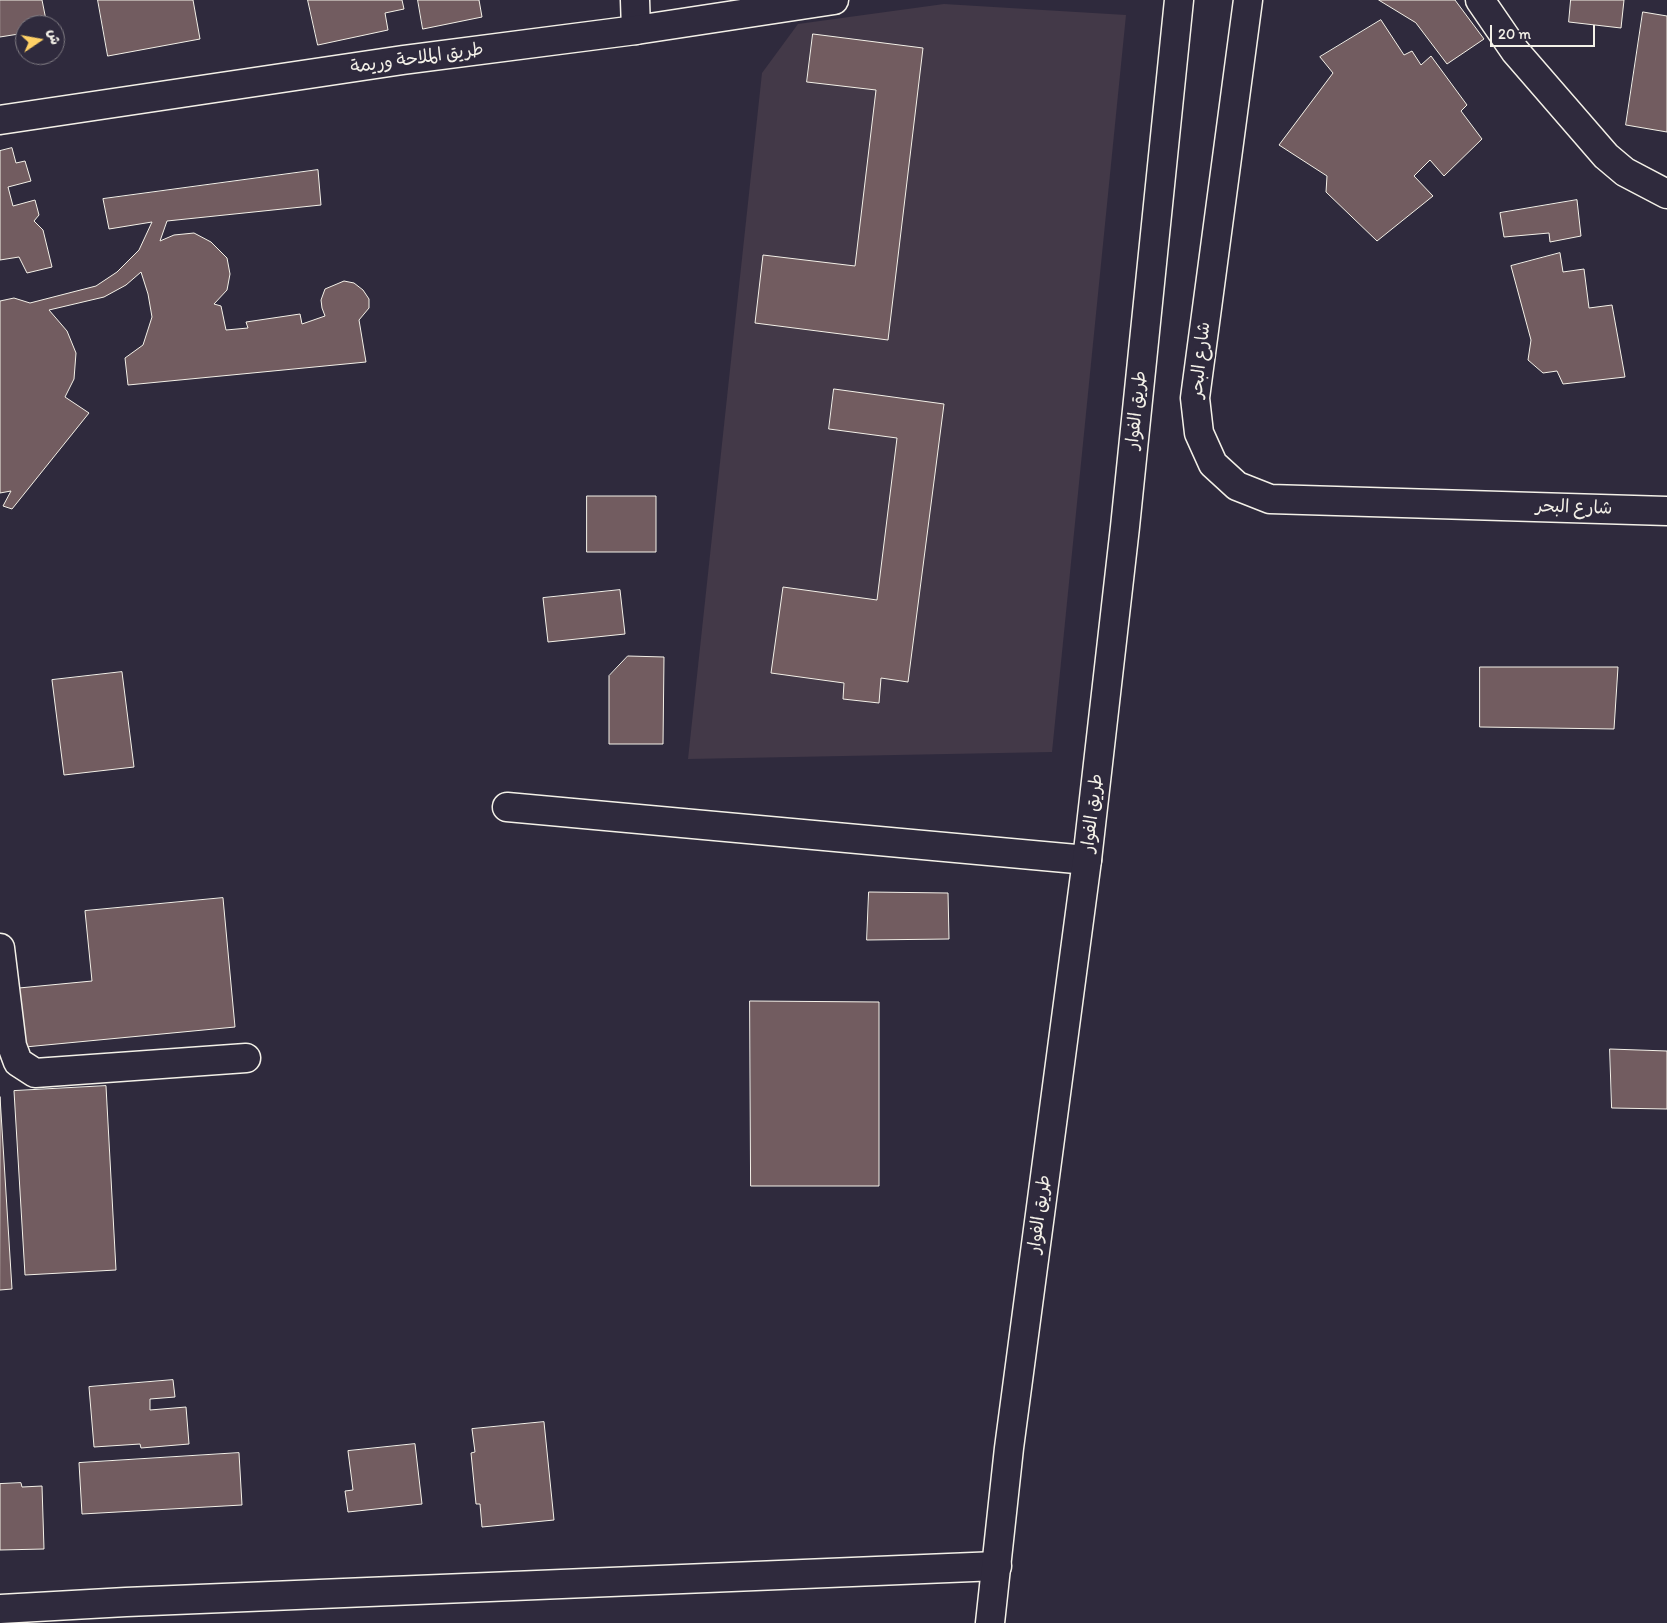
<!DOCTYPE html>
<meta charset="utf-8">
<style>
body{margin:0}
#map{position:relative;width:1667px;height:1623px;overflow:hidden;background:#2f2a3d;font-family:Itim,"Playpen Sans Arabic",sans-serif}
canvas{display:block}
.north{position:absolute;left:15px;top:15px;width:50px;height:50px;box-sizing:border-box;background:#2f2a3d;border:1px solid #7e7a81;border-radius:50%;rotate:78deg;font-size:14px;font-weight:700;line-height:20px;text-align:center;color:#f4f1e8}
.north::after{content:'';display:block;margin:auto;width:18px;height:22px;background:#ffd166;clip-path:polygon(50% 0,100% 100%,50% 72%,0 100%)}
.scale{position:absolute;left:1490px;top:25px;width:105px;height:22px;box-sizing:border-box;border:2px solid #f4f1e8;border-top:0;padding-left:6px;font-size:15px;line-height:18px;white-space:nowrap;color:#f4f1e8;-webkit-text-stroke:4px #2f2a3d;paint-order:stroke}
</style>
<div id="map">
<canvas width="1667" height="1623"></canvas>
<div class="north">ش</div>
<div class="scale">20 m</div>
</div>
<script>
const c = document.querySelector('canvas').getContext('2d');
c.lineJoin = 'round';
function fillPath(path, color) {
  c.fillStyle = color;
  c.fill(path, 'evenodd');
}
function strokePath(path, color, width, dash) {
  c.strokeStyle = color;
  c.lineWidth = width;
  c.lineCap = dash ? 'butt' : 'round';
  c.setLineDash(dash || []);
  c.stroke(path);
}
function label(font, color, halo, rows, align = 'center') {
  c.font = font + ' Itim,"Playpen Sans Arabic",sans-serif';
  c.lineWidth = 5;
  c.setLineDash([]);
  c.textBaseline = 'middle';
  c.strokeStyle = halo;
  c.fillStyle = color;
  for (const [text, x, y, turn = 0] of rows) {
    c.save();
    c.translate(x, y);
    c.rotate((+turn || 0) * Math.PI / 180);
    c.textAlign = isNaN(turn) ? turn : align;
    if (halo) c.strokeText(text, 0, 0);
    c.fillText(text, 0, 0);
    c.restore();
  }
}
fillPath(new Path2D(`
 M944,4L1126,15L1052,752L688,759L762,73L798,24Z`), '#433948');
const building = new Path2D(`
 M0,0H42L47,25H25V33L0,37Z
 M98,0H193L200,39L108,56Z
 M308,0H402L404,9L385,13L388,30L318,45Z
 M418,0H479L482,17L423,29Z
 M1379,0H1455L1484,39L1447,64L1416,23Z
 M1571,0H1624L1621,28L1569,22Z
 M1643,12L1667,16V132L1626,125Z
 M1381,20L1404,55L1412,51L1421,65L1431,56L1467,105L1461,111L1482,139L1444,176L1430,160L1414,176L1433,196L1377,241L1326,192L1327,176L1279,145L1333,73L1320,57Z
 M813,34L923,48L888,340L755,323L763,255L855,266L876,90L807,82Z
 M12,148L16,163L25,161L31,181L8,187L13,206L35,200L39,215L34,221L43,230L52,267L27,273L19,257L0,260V151Z
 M318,170L321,205L167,221L160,241L174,235L194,233L211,242L227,258L230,274L227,290L214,304L221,306L226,330L248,328L246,322L300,314L302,324L325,316L322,308L321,300L325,289L344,281L354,283L363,290L369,299V308L359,320L366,362L128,385L125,358L143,345L152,317L148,294L141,272L126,285L104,297L49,310L67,331L76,353L74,379L65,397L89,413L12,509L3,506L11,491L0,493V301L14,298L30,303L96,286L117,272L139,250L152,222L109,229L103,199Z
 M1577,200L1581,236L1550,242L1549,233L1504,237L1500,213Z
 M1560,253L1563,272L1584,269L1589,308L1612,305L1625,377L1563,384L1557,371L1543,373L1528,360L1531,340L1511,266Z
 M834,389L944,404L908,682L881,678L879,703L843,699L844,683L771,673L783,587L877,600L897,438L829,429Z
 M587,496H656V552H587Z
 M620,590L625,634L548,642L543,598Z
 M628,656L664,657L663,744H609V676Z
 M1480,667H1618L1614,729L1480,727Z
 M122,672L134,767L64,775L52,680Z
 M869,892L948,893L949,939L867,940Z
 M223,898L235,1027L25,1047L19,988L92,981L85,911Z
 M750,1001L879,1002V1186H751Z
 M1610,1049L1667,1051V1109L1612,1108Z
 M106,1086L116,1270L25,1275L14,1091Z
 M0,1097L12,1289L0,1290Z
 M173,1380L175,1397L150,1399V1410L186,1407L189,1444L141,1448L140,1444L94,1447L89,1387Z
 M544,1422L554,1520L482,1527L480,1504H476L471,1453L475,1452L472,1429Z
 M415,1444L422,1504L348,1512L345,1491L353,1490L348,1451Z
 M239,1453L242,1505L82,1514L79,1463Z
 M21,1483L22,1487L42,1486L44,1549L0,1550V1484Z`);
fillPath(building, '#725c60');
strokePath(building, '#f4f1e8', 1);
const minor = new Path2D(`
 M635,0L636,30
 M1248,0L1195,398L1199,433L1213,464L1237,486L1270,499L1667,511
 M1480,0L1515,51L1606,156L1625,172L1667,194
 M507,807L1087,860
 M0,948L12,1046L18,1062L35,1073L246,1058
 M0,1609L126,1602L997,1566`);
const tertiary = new Path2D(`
 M0,120L403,60L636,30L834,0
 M990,1623L1009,1448L1087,860L1125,527L1179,0`);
strokePath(minor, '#f4f1e8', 31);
strokePath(tertiary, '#f4f1e8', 31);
strokePath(minor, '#2f2a3d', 28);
strokePath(tertiary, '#2f2a3d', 28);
label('18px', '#f4f1e8', '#2f2a3d', [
 ["طريق الملاحة وريمة",417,59,-8],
 ["شارع البحر",1201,360,-84],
 ["طريق الفوار",1137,410,-84],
 ["شارع البحر",1574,508,2],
 ["طريق الفوار",1093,813,-83],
 ["طريق الفوار",1040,1214,-82]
]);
</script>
